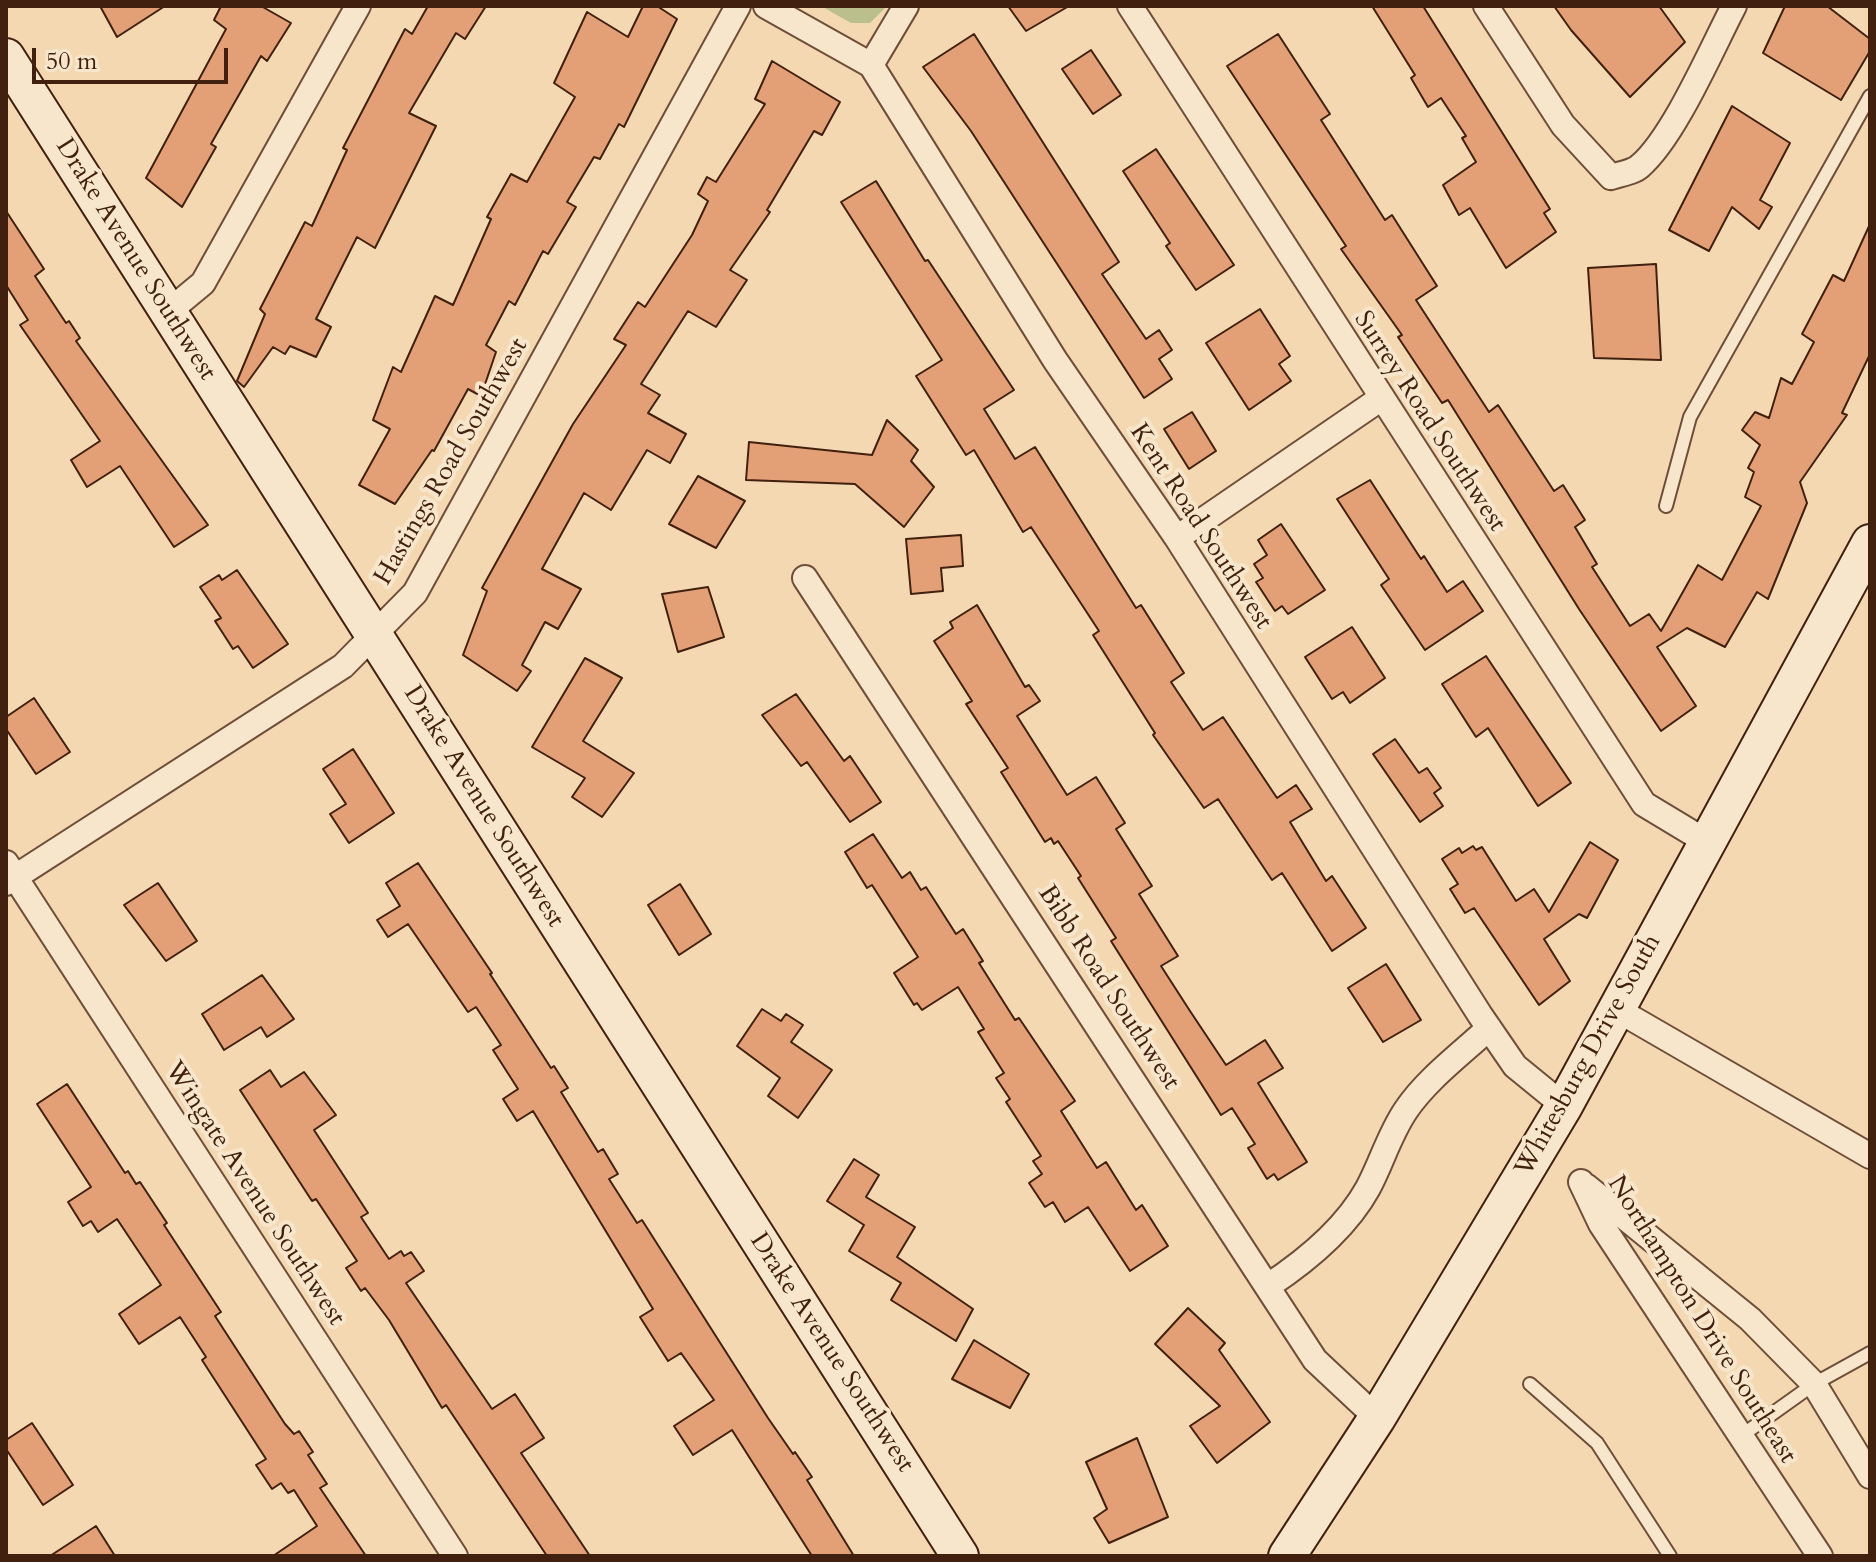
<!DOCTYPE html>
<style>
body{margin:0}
#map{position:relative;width:1876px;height:1562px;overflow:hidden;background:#f3d8b1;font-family:Cardo,serif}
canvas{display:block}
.frame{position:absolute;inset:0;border:8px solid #41200f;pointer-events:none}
.scale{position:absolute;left:32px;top:48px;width:196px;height:36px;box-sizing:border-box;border:4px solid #41200f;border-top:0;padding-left:10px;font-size:24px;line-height:28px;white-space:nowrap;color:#41200f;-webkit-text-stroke:6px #f7e6cc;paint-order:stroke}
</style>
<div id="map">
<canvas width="1876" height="1562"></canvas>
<div class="frame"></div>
<div class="scale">50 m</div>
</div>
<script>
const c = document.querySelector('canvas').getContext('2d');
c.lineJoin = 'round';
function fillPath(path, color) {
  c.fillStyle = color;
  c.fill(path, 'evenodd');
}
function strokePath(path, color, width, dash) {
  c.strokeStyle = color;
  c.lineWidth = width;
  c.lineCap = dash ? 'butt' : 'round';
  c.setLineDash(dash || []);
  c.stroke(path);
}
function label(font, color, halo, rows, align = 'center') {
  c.font = font + ' Cardo,serif';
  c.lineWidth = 8;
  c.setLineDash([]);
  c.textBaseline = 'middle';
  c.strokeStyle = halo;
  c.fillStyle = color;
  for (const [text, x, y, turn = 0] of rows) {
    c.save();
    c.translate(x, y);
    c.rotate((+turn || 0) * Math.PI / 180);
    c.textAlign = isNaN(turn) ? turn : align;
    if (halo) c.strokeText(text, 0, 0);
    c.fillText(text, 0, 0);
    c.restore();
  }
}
fillPath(new Path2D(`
 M821,6H887L870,23H851Z`), '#babf8c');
const building = new Path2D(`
 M100,6H165L117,37Z
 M221,6H261L291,23L267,61L261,56L211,144L216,147L182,207L146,178L226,29L214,20Z
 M428,6H486L465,39L456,33L409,113L436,126L375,248L357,237L316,319L331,327L316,357L290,346L285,354L273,347L244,387L237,381L265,314L260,309L305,222L312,226L347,150L343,148L405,29L412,34Z
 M643,6H657L677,19L624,127L619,124L600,159L594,157L567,202L576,207L548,254L543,251L515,305L509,301L486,345L496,352L481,396L468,389L434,451L432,450L395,504L359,485L390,429L373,420L393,367L401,372L435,296L453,305L491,219L487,217L511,174L527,182L575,97L554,83L587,12L628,37Z
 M1008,6H1069L1026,31Z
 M1372,6H1423L1550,209L1544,213L1556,232L1506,268L1470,208L1459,215L1443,185L1476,162L1462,138L1466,136L1441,98L1428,107L1411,78L1415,75Z
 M1554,6H1659L1685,42L1630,97L1571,30Z
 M1785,6H1827L1870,39V51L1841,100L1763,53Z
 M974,34L1119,262L1102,274L1146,339L1159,330L1172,350L1159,359L1172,379L1144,398L971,131L923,67Z
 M1278,34L1330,114L1321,120L1385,220L1392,215L1437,286L1416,300L1489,412L1498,405L1554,491L1563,485L1585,520L1575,527L1597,564L1592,567L1630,626L1649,614L1661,631L1698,565L1722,580L1761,506L1745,497L1754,472L1748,468L1760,445L1742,430L1755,412L1769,418L1781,378L1792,384L1814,342L1802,334L1833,275L1844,281L1870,224V354L1842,413L1847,415L1800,482L1807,503L1768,599L1757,592L1725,647L1687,628L1657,647L1696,706L1661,731L1579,609L1448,400L1442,403L1398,337L1402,335L1341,249L1346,246L1227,66Z
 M1091,50L1121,95L1093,114L1062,69Z
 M772,61L840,102L822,135L814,131L767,210L770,212L730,270L747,280L716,327L688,311L641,384L660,395L648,413L686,434L670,463L647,450L611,510L584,493L542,569L581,589L558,629L545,622L522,665L531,671L517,691L463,655L487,591L482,588L573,424L626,345L614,339L638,302L645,307L692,235L708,201L698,194L707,177L716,182L765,104L755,99Z
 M1732,106L1790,143L1760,200L1772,207L1759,229L1732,207L1709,251L1669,230Z
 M1156,149L1234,265L1196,290L1166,246L1170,243L1123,171Z
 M876,181L925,261L928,260L1014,390L984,409L1015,459L1035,447L1136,608L1141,605L1184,673L1171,682L1203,730L1223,717L1277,798L1296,785L1312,809L1290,822L1326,881L1332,876L1366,928L1332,951L1282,873L1272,880L1218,799L1204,808L1153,735L1155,733L1093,635L1099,631L1031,527L1023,532L974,450L966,455L916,376L942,360L841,202Z
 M6,211L44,269L35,276L66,323L69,321L80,338L76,341L208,525L174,547L120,466L87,487L71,460L100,441L20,325L28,320L6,285Z
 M1656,264L1661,360L1594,358L1588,268Z
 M1260,309L1290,356L1279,364L1291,381L1249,410L1206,343Z
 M1192,412L1216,451L1189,469L1164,429Z
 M887,420L918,450L911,461L934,487L904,527L855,484L746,480L749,442L872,455Z
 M698,476L745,501L716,548L669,524Z
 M1370,480L1421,559L1424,556L1447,592L1463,581L1483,611L1425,650L1381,585L1389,579L1337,499Z
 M1281,524L1325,590L1288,614L1282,606L1275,611L1256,582L1263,578L1254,564L1267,555L1258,540Z
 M961,535L963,566L941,568L943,591L911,594L906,539Z
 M237,570L288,644L253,668L238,646L233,649L215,621L221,618L200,587L219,575L222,580Z
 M708,587L724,637L678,652L662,594Z
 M977,605L1025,687L1029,685L1040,701L1017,716L1067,795L1096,777L1125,823L1116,829L1152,886L1139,894L1178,956L1161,966L1190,1011L1226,1065L1265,1040L1283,1068L1258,1083L1307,1162L1278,1180L1274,1174L1267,1179L1248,1148L1255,1144L1232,1108L1221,1115L1111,941L1116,938L1078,878L1081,876L1058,841L1054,844L1051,838L1045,842L1001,772L1008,768L966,704L972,701L934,641L953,628L950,622Z
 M1352,627L1385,678L1350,703L1343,692L1332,699L1305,657Z
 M1486,656L1571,783L1538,806L1488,728L1476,737L1442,684Z
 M585,658L622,678L583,741L634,773L602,817L572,797L585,778L532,747Z
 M796,694L844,761L850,756L881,802L850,822L807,762L801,766L762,715Z
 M34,698L70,752L36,774L6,729V717Z
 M1395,739L1419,773L1427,768L1441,788L1434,793L1443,806L1420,822L1373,754Z
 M353,749L394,813L349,843L330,814L346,804L323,769Z
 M873,834L902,878L910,872L921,890L926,887L956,934L963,929L983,961L979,963L1015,1020L1019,1018L1075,1101L1061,1111L1097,1168L1106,1162L1136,1210L1142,1205L1168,1246L1130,1271L1088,1207L1065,1222L1053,1202L1045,1207L1029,1183L1042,1174L1033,1161L1041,1156L1006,1102L1010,1099L996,1078L1004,1073L978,1032L984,1029L958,987L922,1010L917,1003L914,1005L894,973L918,957L872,885L867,888L845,852Z
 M1590,842L1618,860L1587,918L1579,914L1544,939L1570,981L1539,1005L1474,908L1465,913L1450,889L1458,884L1442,859L1459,848L1462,853L1473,846L1476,850L1482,847L1516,901L1534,889L1549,912Z
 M418,863L492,973L490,974L551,1068L554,1066L568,1088L561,1092L598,1152L603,1149L618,1174L609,1179L637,1223L642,1220L768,1418L793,1454L795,1452L812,1477L807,1480L854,1556H812L732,1430L693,1455L674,1426L714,1400L681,1353L668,1361L640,1317L653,1309L533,1111L517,1121L503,1099L518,1089L493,1050L501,1045L476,1007L468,1012L408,924L388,937L377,920L400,906L386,883Z
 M158,883L197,941L166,961L124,905Z
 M680,884L711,934L679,955L648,905Z
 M1386,964L1421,1020L1383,1042L1348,988Z
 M262,975L294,1019L267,1037L261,1027L224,1050L202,1014Z
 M762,1009L781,1021L786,1014L803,1025L791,1042L832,1070L798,1118L768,1096L780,1078L737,1046Z
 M270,1070L281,1087L304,1072L336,1115L314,1130L368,1213L361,1217L389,1259L401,1251L404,1256L411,1252L424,1271L406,1283L492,1409L515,1394L544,1438L521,1453L590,1556H547L446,1405L442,1408L389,1320L365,1288L361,1291L346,1268L357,1261L316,1199L312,1201L240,1090Z
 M67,1084L125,1173L128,1171L136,1184L140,1182L167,1223L164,1225L221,1312L215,1316L285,1424L294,1434L299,1431L313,1452L308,1455L327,1484L320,1488L366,1556H273L317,1526L294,1490L288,1493L281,1483L272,1489L256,1465L266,1459L202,1360L206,1357L180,1317L139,1344L119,1314L161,1285L117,1219L98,1232L91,1221L83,1226L68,1202L91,1187L37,1104Z
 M854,1159L879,1175L866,1197L915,1227L897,1257L973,1309L956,1341L891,1300L901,1283L849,1251L864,1225L827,1201Z
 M1188,1308L1225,1343L1219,1350L1270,1422L1217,1463L1190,1426L1220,1406L1155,1344Z
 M974,1340L1029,1374L1010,1408L952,1379Z
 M32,1423L73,1485L43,1505L6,1449V1440Z
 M1137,1438L1168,1517L1109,1543L1094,1518L1107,1509L1086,1462Z
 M96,1526L115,1556H50Z`);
fillPath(building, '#e3a077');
strokePath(building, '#41200f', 2);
const lane = new Path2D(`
 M1666,506L1690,417L1870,96
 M1530,1384L1597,1443L1670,1556
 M1741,1436L1814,1384L1870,1353`);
const street = new Path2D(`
 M766,6L871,65L1055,360L1177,538L1480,1015L1515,1066L1564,1106
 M1130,6L1644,804L1707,842
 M1486,6L1563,125L1611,177C1620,174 1634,172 1640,166C1674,137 1712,48 1734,6
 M871,65L906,6
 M168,312L203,283L358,6
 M1177,538L1380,399
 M805,578L1315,1360L1377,1418
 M6,863L455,1556
 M6,883L343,666L415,593L738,6
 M1616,1009L1870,1156
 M1581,1182L1601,1224L1820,1556
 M1586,1186L1750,1319L1814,1384L1870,1476
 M1268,1286C1306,1261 1346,1228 1368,1188C1382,1162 1389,1135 1406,1110C1427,1079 1461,1054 1489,1028`);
const secondary = new Path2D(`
 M6,57L960,1556
 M1287,1556L1377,1418L1564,1106L1870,543`);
strokePath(lane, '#6e4e38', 16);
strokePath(street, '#6e4e38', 28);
strokePath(secondary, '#41200f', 40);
strokePath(lane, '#f7e6cc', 12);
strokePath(street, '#f7e6cc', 24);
strokePath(secondary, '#f7e6cc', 36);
label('26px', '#41200f', '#f7e6cc', [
 ["Drake Avenue Southwest",135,260,58],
 ["Surrey Road Southwest",1429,422,57],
 ["Hastings Road Southwest",452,462,-60],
 ["Kent Road Southwest",1200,527,57],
 ["Drake Avenue Southwest",483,807,58],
 ["Bibb Road Southwest",1108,988,57],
 ["Whitesburg Drive South",1589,1056,-61],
 ["Wingate Avenue Southwest",254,1194,57],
 ["Northampton Drive Southeast",1701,1320,58],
 ["Drake Avenue Southwest",831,1353,57]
]);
</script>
